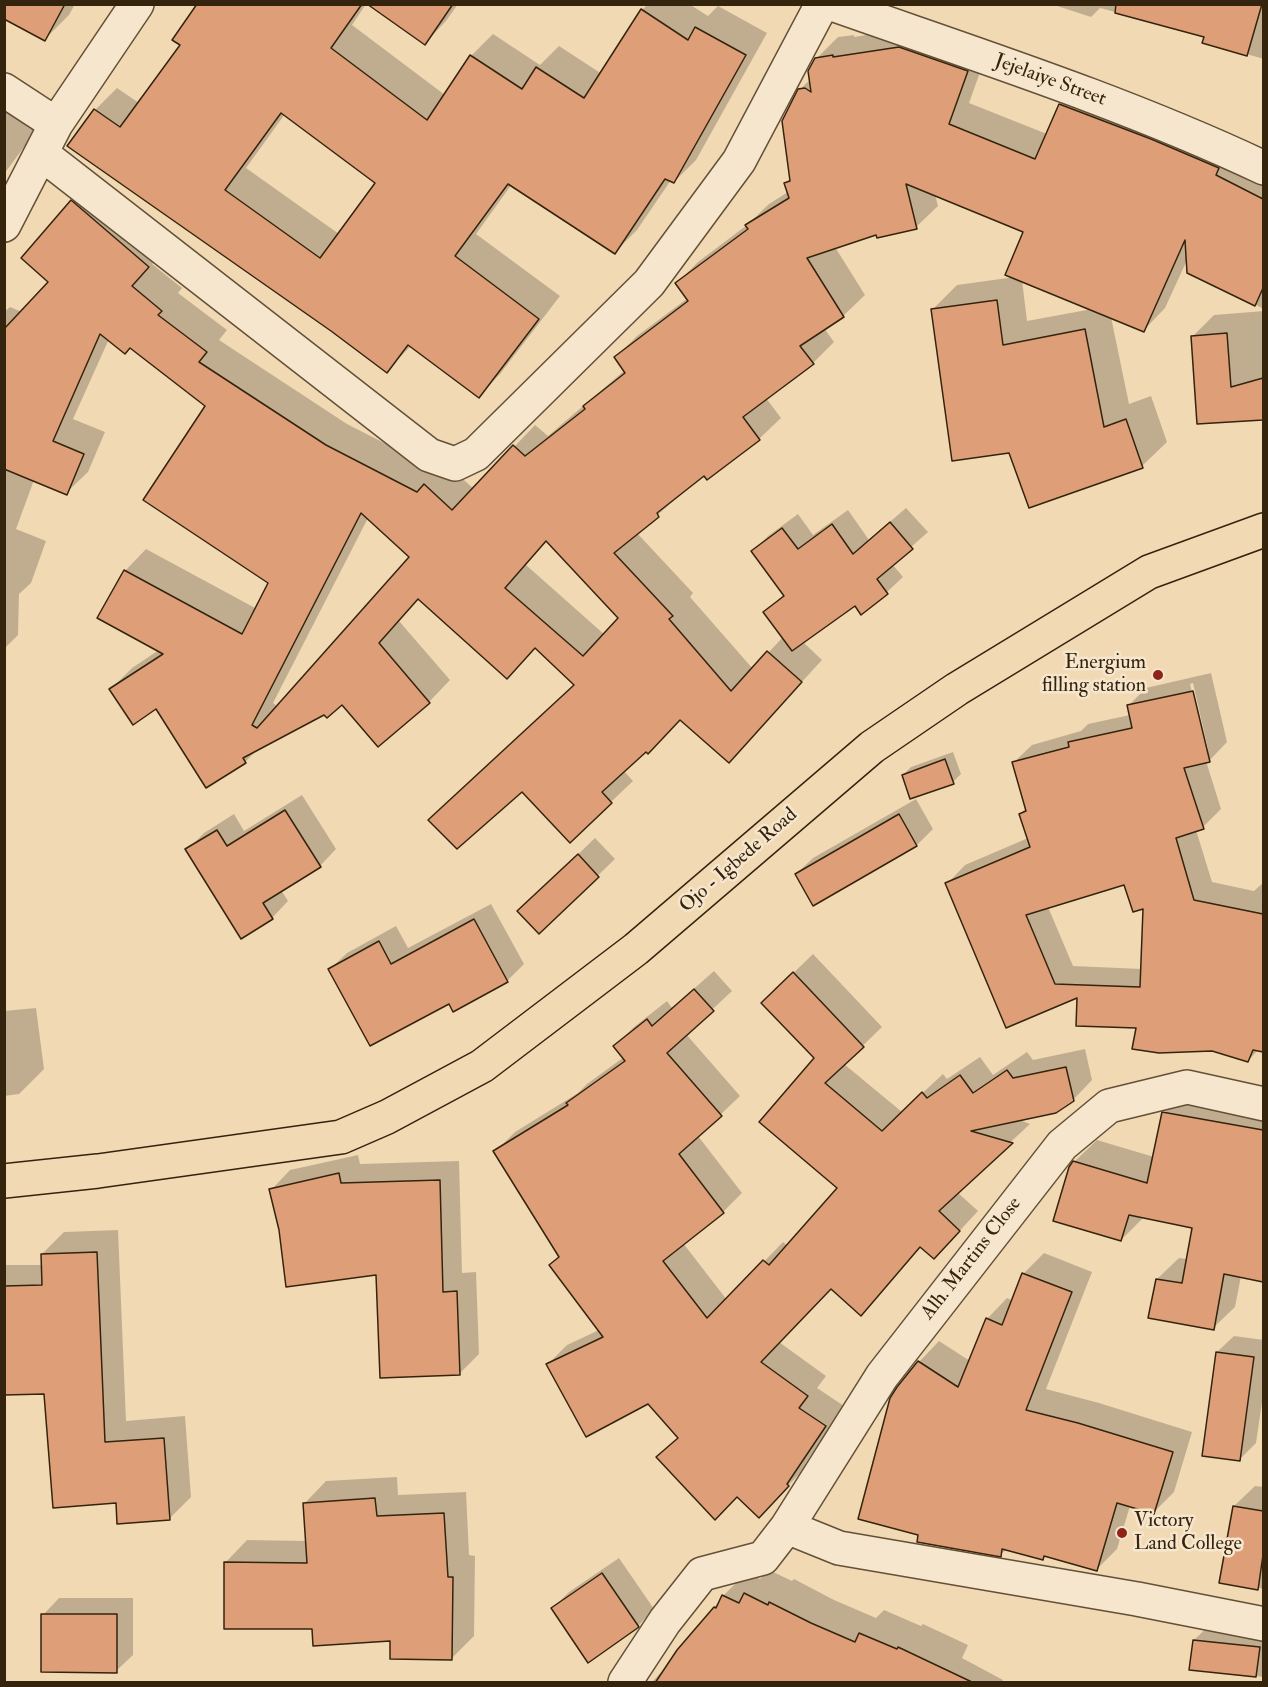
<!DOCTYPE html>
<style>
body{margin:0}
#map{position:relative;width:1268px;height:1687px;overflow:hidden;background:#f1d9b4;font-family:"IM FELL Double Pica",serif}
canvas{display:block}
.frame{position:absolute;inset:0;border:6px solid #34230d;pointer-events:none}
</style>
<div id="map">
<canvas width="1268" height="1687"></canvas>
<div class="frame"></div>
</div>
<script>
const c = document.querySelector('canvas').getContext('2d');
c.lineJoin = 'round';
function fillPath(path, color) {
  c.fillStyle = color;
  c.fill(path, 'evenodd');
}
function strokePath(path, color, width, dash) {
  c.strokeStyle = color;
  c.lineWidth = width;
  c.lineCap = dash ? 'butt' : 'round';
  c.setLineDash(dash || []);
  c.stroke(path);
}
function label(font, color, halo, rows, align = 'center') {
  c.font = font + ' "IM FELL Double Pica",serif';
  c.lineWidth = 5;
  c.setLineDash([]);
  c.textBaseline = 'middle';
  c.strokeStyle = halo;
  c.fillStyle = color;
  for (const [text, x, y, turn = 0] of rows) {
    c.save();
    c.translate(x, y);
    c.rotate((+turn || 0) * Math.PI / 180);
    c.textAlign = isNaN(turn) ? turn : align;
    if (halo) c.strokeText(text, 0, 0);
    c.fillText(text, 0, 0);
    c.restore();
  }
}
fillPath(new Path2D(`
 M4,4H75L69,15L45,39Z
 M198,4H366L352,25L445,95L471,56L493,34L540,65L559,46L602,74L642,10L648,4H689L708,16L718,6L767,33L696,160L674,182L671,180L637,230L615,252L512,184L476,234L560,296L500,374L479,396L411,346L386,371L332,330L69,146L95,110L117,88L139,103L182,45ZM285,114L377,183L339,234L246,168Z
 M370,4H458L446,21L425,43Z
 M1051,4H1264V59L1204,42L1206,36L1100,8L1091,17Z
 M921,26L988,50L969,103L1047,134L1060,105L1082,83L1264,167V309L1189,272L1188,258L1165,308L1144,330L1111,317L1129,404L1151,396L1167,442L1142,466L1010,451L933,309L957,285L1015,277L1025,231L935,194L938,206L916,227L877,233L835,247L865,295L843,316L824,328L834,342L813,363L766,398L781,418L759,439L704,474L637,533L693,593L690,597L753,669L783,637L765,612L784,594L753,551L768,536L798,514L813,535L848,510L869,540L906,508L928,532L892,564L903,577L887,592L862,613L855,604L803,642L822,660L729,761L681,718L623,770L633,781L570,841L575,684L536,647L507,677L419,599L399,621L450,680L429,702L342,703L260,747L245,762L157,707L111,689L132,668L159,650L125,571L146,549L257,609L270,583L207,405L131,347L109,339L73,419L105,432L88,472L66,493L34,480L16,529L46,541L31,583L19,594L18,635L4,649V312L10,307L22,312L50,282L72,201L93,180L169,245L152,264L182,288L178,293L227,330L219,340L347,424L439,471L446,464L474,489L535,425L548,436L625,370L616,357L637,336L688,298L677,283L698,262L747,225L769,204L788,192L785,183L791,178L799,90L811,79L816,59L838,37L854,35V37ZM1022,280L1092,309L1027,321ZM368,518L411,557L278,707L273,703ZM548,540L621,618L605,635L526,565Z
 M8,107L36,131L4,174V111Z
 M1264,311V418L1199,423L1193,336L1214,315Z
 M1211,673L1227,742L1209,761H1206L1221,809L1203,827L1196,830L1212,882L1254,891L1264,882V1051L1258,1050L1248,1061L1137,1026L1079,996L1007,1026L947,884L965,865L1028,838L1020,814L1026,808L1013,763L1032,745L1081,731L1088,724L1130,715L1128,706L1146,688ZM1193,683L1208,749H1205L1190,684ZM1125,883L1145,907L1142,969L1073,966L1048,907Z
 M953,752L961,774L953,782L903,775L911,767Z
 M302,795L336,849L320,866L281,890L288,901L272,918L187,850L204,833L234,814L244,831Z
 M916,799L933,829L917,845L814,904L796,874L813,858Z
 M595,838L615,859L539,932L536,895Z
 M491,904L524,964L508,980L454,1010L450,1002L330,969L347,953L396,926L408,948Z
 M813,954L882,1027L844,1064L902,1112L943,1074L947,1079L980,1057L993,1075L1027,1052L1033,1060L1085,1049L1092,1080L1073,1100L1017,1119L1030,1124L957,1192L978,1211L953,1238L922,1246L861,1313L831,1287L779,1342L826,1376L817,1388L844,1406L805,1464L807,1466L778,1496L738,1495L658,1457L679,1437L648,1402L548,1364L567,1345L599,1330L551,1265L560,1255L495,1152L515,1132L578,1093L587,1084L624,1057L615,1046L634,1027L667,1001L672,1008L714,971L732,991L686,1034L740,1096L698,1136L742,1193L723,1212L683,1243L727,1300L783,1242L788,1246L840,1188L816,1058L782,984Z
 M36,1008L44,1069L19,1094L4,1096V1011Z
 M1186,1091L1264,1105V1281L1241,1276L1235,1307L1213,1328L1157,1279L1179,1258L1188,1259L1194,1227L1143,1218L1121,1240L1074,1162L1097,1140L1154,1157L1164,1113Z
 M358,1155L360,1164L459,1161L462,1273L476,1272L479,1354L459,1374L377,1274L280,1230L271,1190L290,1170Z
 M118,1230L126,1421L185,1416L191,1497L169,1519L117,1501L46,1392L4,1394V1265H43L42,1254L64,1232Z
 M1044,1253L1092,1272L1046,1389L1099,1403L1192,1432L1174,1492L1153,1513L1130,1506L1117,1549L1097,1569L1046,1555L1043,1558L1007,1549L1000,1555L919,1362L939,1341L970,1361L987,1319L1007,1298L1013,1301L1023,1274Z
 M1234,1336L1264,1340V1389L1256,1443L1239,1460L1217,1352Z
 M397,1477L398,1495L466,1492L469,1555L475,1556L474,1636L452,1658L392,1640L313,1628L225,1563L247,1540L307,1541L304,1504L326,1481Z
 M1255,1486L1264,1487V1589L1220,1581L1234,1506Z
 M619,1558L654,1609L638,1626L553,1608L569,1592Z
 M769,1570L792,1581L794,1579L834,1600L876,1618L884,1610L921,1626L923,1624L968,1645L962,1658L1003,1680L1002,1682H652L678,1654L723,1596L747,1572L760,1579Z
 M59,1598H133V1655L116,1671L43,1615Z
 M1215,1620L1264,1625V1677L1191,1668L1194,1640Z`), '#0003');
const building = new Path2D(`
 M4,4H65L45,41L4,19Z
 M197,4H362L331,48L427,120L470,55L522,89L536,67L584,98L641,9L688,40L695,27L746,55L674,183L665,179L615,254L508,184L455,256L539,319L479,398L408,345L387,373L331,331L67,146L94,109L120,127L180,45L172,40ZM281,113L375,183L320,258L225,190Z
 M367,4H453L425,45Z
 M1116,4H1262L1247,56L1202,43L1204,37L1115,13Z
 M899,47L968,71L949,124L1035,159L1059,104L1151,139L1219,168L1216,175L1263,199V288L1255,306L1187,273L1185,240L1144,332L1005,275L1023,232L906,184L917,229L877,238L876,235L807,258L844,317L800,346L814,364L743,417L760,440L707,480L704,476L657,513L659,517L614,553L673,616L669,619L731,691L767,651L802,682L729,763L680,720L648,754L646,752L602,792L612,803L570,843L522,792L457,849L428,820L574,685L535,648L507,679L418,599L379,643L430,703L378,747L342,705L327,718L324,715L243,758L246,763L206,788L156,709L133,725L109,689L163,654L97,618L124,570L242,634L268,583L143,500L205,406L130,348L125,354L100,334L53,441L84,454L67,495L4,469V329L48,282L21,258L71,200L149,267L132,286L162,311L158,315L207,352L199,362L326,445L417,492L424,484L452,510L513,445L525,456L585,409L583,406L625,373L614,357L688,301L675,283L748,229L745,225L789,198L784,183L790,181L782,121L798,89L805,88L811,92L808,71L815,58L833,55V57ZM361,513L409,557L257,728L252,725ZM546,541L618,618L583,656L505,588Z
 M997,300L1003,345L1085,329L1104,427L1126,419L1143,468L1029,508L1009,453L952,461L931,309Z
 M1227,333L1231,387L1263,378V420L1197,424L1191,336Z
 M890,522L913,549L877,579L888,594L861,615L855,606L792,651L763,612L784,596L751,551L782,528L798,549L832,524L853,554Z
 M1193,691L1210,762L1184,768L1204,829L1176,838L1194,900L1263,914V1052L1253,1050L1248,1062L1212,1051L1159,1053L1132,1049L1136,1028L1076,1026L1077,998L1006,1028L945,883L1030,847L1019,814L1026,811L1012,762L1069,747L1068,742L1132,728L1127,705ZM1124,885L1133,912L1143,909L1140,987L1055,984L1026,915Z
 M945,759L954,784L910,799L902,775Z
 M285,810L321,867L263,903L273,919L241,939L185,849L217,830L227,846Z
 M899,814L917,846L813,906L795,874Z
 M578,854L599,877L539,934L517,911Z
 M474,919L508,982L453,1012L449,1004L370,1046L328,969L379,941L391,964Z
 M793,972L864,1047L825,1083L882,1131L922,1092L927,1098L960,1075L973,1093L1007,1070L1013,1078L1066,1067L1074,1101L1056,1113L971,1131L1013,1143L939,1211L960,1231L934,1259L920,1247L861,1316L831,1289L761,1362L808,1396L799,1408L826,1426L787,1484L789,1486L759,1518L737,1497L715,1520L656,1457L678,1438L648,1404L586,1437L546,1364L603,1337L549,1265L559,1257L493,1151L568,1105L566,1103L625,1061L613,1046L647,1019L652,1026L694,989L714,1011L667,1053L722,1116L679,1154L724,1213L663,1261L707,1318L763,1260L769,1265L837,1188L759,1122L814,1058L761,1003Z
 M1162,1112L1263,1130V1282L1224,1274L1214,1330L1148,1318L1156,1279L1182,1283L1192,1228L1129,1215L1121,1241L1053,1221L1069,1167L1073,1161L1147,1183Z
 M339,1173L341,1183L440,1180L443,1292L457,1291L460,1375L380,1378L376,1275L286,1287L279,1230L269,1189Z
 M97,1252L105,1442L164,1438L170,1520L117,1524L116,1503L53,1508L44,1394L4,1395V1286L42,1285L41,1254Z
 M1022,1273L1072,1292L1026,1410L1078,1423L1173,1452L1154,1514L1117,1503L1097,1571L1044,1556L1043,1560L1002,1549L1001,1557L917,1542L918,1535L858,1519L890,1398L897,1387L918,1361L958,1387L986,1318L1002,1325Z
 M1216,1352L1254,1357L1240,1461L1202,1456Z
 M375,1498L377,1516L444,1513L448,1577H453L452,1660L390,1659V1641L313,1646L312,1629H224V1562L307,1563L303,1503Z
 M1233,1506L1263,1511V1555L1258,1590L1219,1583Z
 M602,1573L639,1627L588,1663L551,1608Z
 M744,1593L768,1605L769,1602L811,1623L855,1642L859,1633L897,1649L898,1647L974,1683H655L677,1650L714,1607L716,1608L722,1595L739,1603Z
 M41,1614H117V1673L41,1672Z
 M1193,1640L1260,1647L1256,1677L1189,1670Z`);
fillPath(building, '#de9f78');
strokePath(building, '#34230d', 1.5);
const minor = new Path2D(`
 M832,4C977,55 1124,102 1264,168
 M4,90L56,124
 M42,154L429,455L455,464L476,454L649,283L739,161L822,4
 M4,225L56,124L137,4
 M787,1527L839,1548L1137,1599L1264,1624
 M625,1682L665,1621L702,1574L763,1558L787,1527L882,1376L1062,1145L1109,1106L1187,1087L1264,1104`);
const major = new Path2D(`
 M4,1181L98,1171L341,1137L387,1117L482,1066L636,949L872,747L957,689L1149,572L1264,530`);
strokePath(minor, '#635037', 36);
strokePath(major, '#34230d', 36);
strokePath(minor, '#f6e6ce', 33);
strokePath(major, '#f1d9b4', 33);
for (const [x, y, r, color] of [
 [1158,675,6,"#8f2418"],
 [1122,1533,6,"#8f2418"]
]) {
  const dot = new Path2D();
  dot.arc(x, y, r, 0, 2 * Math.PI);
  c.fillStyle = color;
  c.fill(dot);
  strokePath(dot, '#f6e6ce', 2);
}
label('20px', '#34230d', '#f6e6ce', [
 ["Jejelaiye Street",1050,81,20],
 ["Ojo - Igbede Road",739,861,-41],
 ["Alh. Martins Close",972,1259,-52]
]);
label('20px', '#34230d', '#f6e6ce', [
 ["Energium",1146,664],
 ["filling station",1146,687],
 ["Victory",1134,1522,"left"],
 ["Land College",1134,1545,"left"]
], 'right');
</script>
